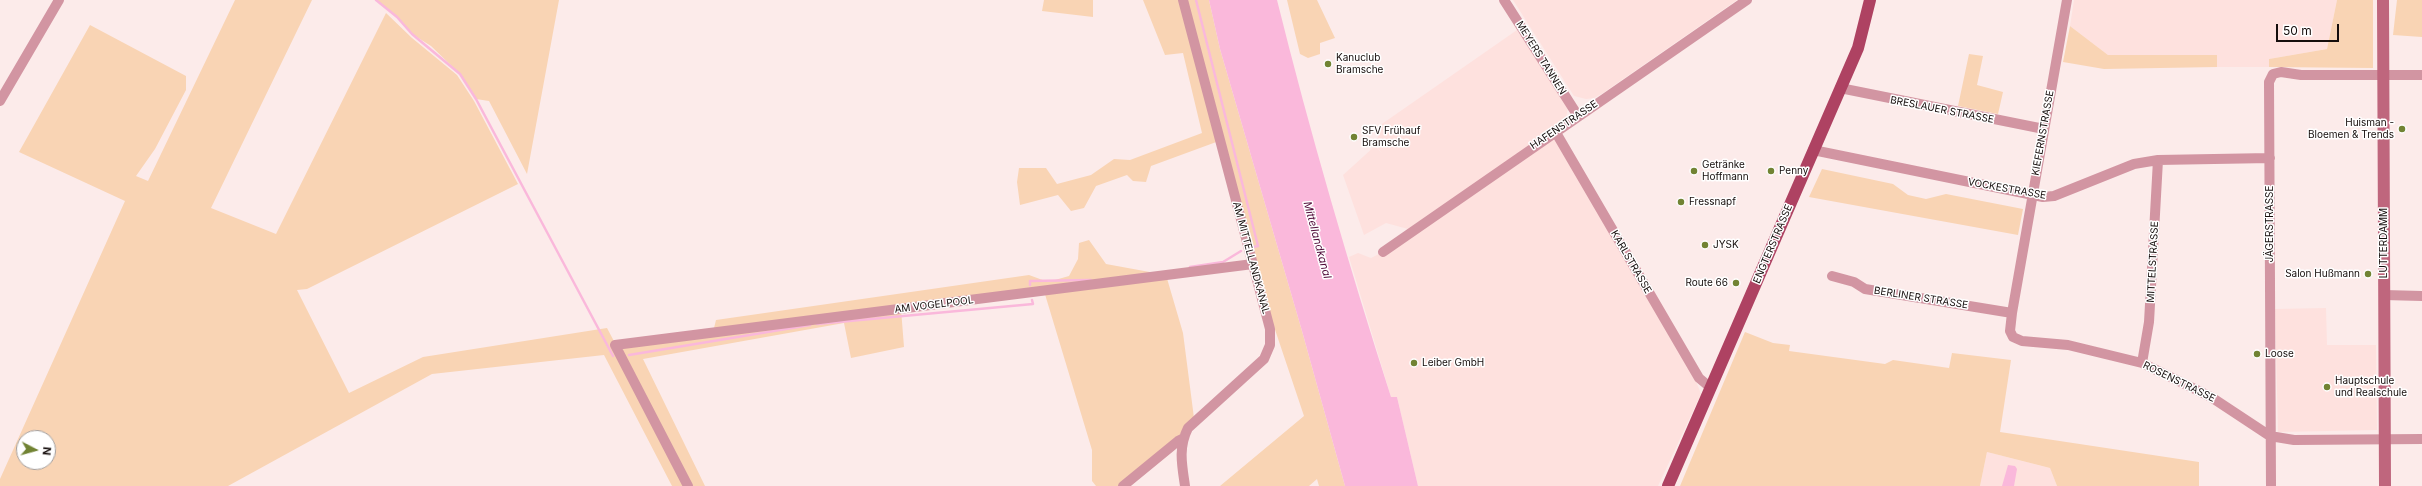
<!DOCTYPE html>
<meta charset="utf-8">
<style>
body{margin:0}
#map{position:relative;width:2422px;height:486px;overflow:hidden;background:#fcebea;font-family:Inter,sans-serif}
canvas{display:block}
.north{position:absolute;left:16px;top:430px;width:40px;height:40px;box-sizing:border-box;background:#fff;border:1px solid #a19e9e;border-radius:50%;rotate:96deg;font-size:11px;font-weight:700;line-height:16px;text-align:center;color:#150d0c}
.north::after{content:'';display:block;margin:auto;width:14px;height:18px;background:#718333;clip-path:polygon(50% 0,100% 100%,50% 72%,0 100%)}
.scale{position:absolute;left:2276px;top:24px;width:63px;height:18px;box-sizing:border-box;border:2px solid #150d0c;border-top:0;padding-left:5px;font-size:12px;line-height:14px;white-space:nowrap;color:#150d0c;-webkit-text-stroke:3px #fff;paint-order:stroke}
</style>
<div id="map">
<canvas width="2422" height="486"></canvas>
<div class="north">N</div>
<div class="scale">50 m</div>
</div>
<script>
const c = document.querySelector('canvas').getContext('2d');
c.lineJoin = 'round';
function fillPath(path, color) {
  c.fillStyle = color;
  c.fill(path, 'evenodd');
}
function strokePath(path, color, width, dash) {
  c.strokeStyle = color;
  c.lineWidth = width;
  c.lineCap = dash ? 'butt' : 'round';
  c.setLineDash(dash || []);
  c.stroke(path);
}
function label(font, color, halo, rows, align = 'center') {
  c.font = font + ' Inter,sans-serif';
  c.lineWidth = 3;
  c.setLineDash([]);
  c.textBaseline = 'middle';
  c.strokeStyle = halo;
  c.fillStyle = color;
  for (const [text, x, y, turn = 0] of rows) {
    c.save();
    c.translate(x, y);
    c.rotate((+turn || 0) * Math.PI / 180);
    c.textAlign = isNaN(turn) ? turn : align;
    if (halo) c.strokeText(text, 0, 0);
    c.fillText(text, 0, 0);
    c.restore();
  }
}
fillPath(new Path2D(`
 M1513,0H1737L1603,93L1594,98L1586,99L1574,96Z
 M2074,0H2337L2327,49L2269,59V67H2217V55H2108L2070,26Z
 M1517,30L1568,108L1565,122L1408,229L1386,223L1364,235L1343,175L1375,146L1382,153L1377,147L1379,126Z
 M1555,131L1696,381L1701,394L1658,486H1418L1397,397H1391L1349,257L1358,253L1371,258L1383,252Z
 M2326,308L2327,345H2376L2377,430L2278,432L2275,309Z
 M1987,452L2050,468L2057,486H1980Z`), '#fee1de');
fillPath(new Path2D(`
 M235,0H312L211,208L276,234L386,13L412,38L457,75L474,101L518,184L307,289L297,290L349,393L423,357L607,328L616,345L713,332L716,320L1029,275L1048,282L1069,276L1078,259L1079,243L1089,240L1106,264L1166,275L1183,333L1194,418L1184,442L1130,486H1096L1092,481V450L1044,291L901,309L904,347L851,358L844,323L643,359L705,486H672L604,355L432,374L228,486H0V479L125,201L19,152L90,25L186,76V90L155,149L136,176L148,181ZM24,438H48V462H24Z
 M376,0H559L527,174L489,101L476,99L460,74L431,46L412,34L397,17Z
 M1044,0H1093V17L1042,11Z
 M1143,0H1209L1220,49L1302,331L1345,486H1319L1317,479L1309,486H1220L1304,416L1253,264L1219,141L1151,166L1146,182L1133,181L1127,175L1096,186L1084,208L1071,211L1058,195L1020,205L1017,182L1019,168H1046L1057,184L1091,175L1114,159L1130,160L1202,133L1183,53L1165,55Z
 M1287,0H1317L1335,38L1320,43V54L1308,58L1300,54Z
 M2337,0H2373V68L2269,67V59L2327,49Z
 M2397,0H2422V37L2393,35Z
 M2070,26L2108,55H2217V67L2104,69L2063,62Z
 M1969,54L1983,56L1977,85L2003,92L1998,114L1958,106Z
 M1822,169L1893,184L1908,195L1926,199L1946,194L2023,209L2018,235L1809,197Z
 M1745,332L1773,343L1790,345L1789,351L1885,364L1893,360L1949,368L1952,353L2011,360L2000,432L2199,462V486H2057L2050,468L1987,452L1980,486H1680Z`), '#f9d4b4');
fillPath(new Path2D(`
 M1209,0H1277C1310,133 1349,266 1391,397H1397L1418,486H1345L1302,331L1220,49Z
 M2008,465L2015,466L2017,469L2014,486H2002Z`), '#fab8db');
strokePath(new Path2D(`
 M376,0L397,17L412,34L460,74L476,99L613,356
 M1196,0L1258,246L1253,247
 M1190,267L1223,262L1241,251
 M1030,285V281L1091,280
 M817,324L1033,304L1032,300
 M629,355L810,325`), '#fab8db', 2.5);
strokePath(new Path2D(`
 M1183,0L1270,329V345L1264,359L1188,428C1178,448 1182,465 1185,486
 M1504,0L1578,116
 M2067,0L2012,313L2010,331L2013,337L2022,341L2068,345L2142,363L2211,397L2270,436L2294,440L2422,439
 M1840,88L2044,129
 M0,101L59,0
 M1555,131L1699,378L1711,388
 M1813,150L2043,197L2054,196L2134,164L2158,160L2270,158
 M1383,252L1747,0
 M1832,276L1854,282L1865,289L2012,313
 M2384,295L2422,296
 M2142,363L2149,322L2158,160
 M688,486L615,345L1253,264
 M1123,486L1178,441L1182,439
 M2271,486L2269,82L2273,74L2281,72L2301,75H2422`), '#d295a2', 10);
strokePath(new Path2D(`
 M2383,0L2385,486`), '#bf667d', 12);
strokePath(new Path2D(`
 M1668,486L1858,48L1870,0`), '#ae4262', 12);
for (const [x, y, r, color] of [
 [1328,64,4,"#718333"],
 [2402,129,4,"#718333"],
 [1354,137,4,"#718333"],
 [1694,171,4,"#718333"],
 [1771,171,4,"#718333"],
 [1681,202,4,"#718333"],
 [1705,245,4,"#718333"],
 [2368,274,4,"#718333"],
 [1736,283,4,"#718333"],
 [2257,354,4,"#718333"],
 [1414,363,4,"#718333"],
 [2327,387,4,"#718333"]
]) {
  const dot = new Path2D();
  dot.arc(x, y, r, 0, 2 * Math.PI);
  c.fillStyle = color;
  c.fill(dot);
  strokePath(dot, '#fff', 1.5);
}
label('10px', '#150d0c', '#fff', [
 ["Kanuclub",1336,58],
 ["Bramsche",1336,70],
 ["Huisman -",2394,123,"right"],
 ["Bloemen & Trends",2394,135,"right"],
 ["SFV Frühauf",1362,131],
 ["Bramsche",1362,143],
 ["Getränke",1702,165],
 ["Hoffmann",1702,177],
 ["Penny",1779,171],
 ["Fressnapf",1689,202],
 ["JYSK",1713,245],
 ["Salon Hußmann",2360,274,"right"],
 ["Route 66",1728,283,"right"],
 ["Loose",2265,354],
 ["Leiber GmbH",1422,363],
 ["Hauptschule",2335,381],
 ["und Realschule",2335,393]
], 'left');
label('10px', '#150d0c', '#fff', [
 ["MEYERS TANNEN",1541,58,58],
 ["BRESLAUER STRASSE",1942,110,11],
 ["HAFENSTRASSE",1564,125,-34],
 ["KIEFERNSTRASSE",2043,133,-80],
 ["VOCKESTRASSE",2007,189,10],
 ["JÄGERSTRASSE",2270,224,-90],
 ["LUTTERDAMM",2384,243,-90],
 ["ENGTERSTRASSE",1773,244,-67],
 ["AM MITTELLANDKANAL",1251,258,75],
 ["KARLSTRASSE",1631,262,60],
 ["MITTELSTRASSE",2153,262,-87],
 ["BERLINER STRASSE",1921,298,9],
 ["AM VOGELPOOL",934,305,-7],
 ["ROSENSTRASSE",2179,382,26]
]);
label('italic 11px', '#510c3a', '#fff', [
 ["Mittellandkanal",1317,240,75]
]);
</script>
